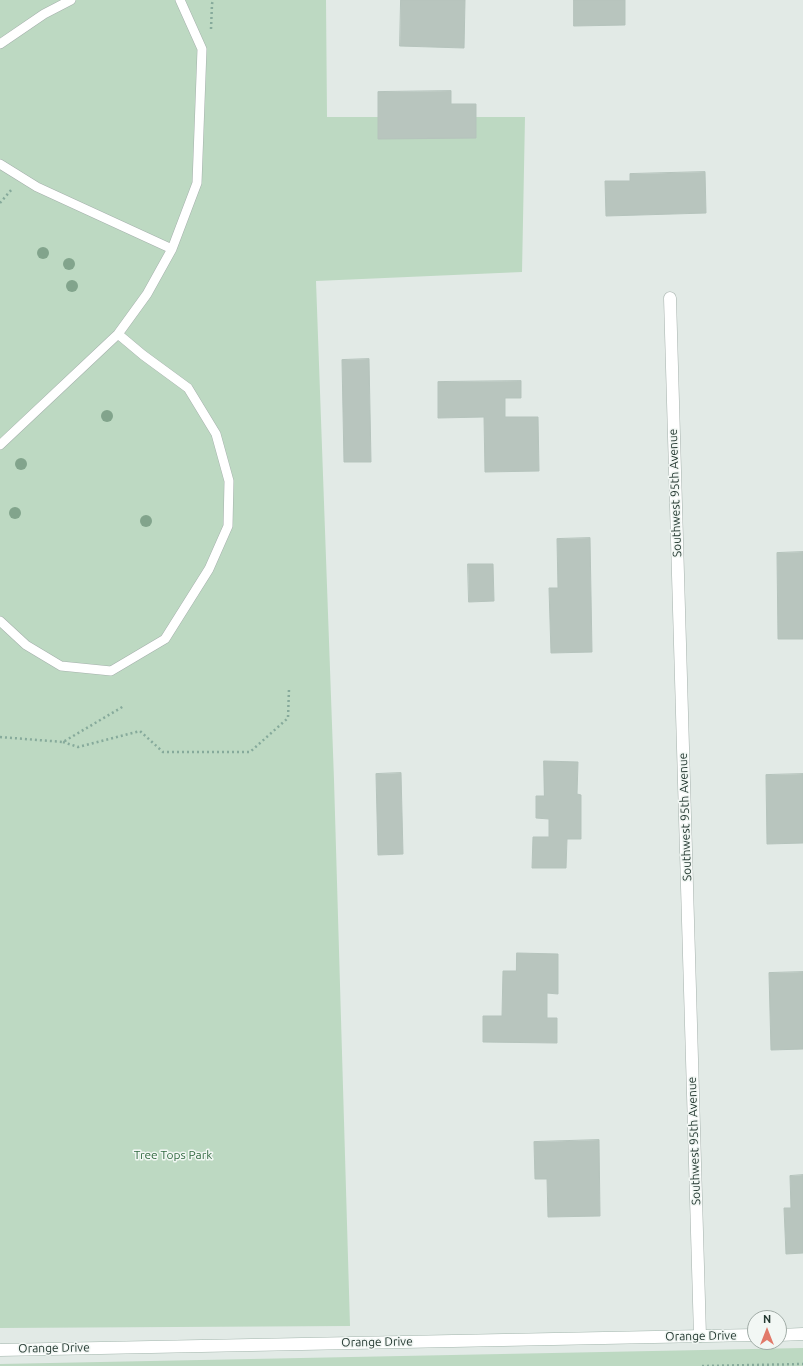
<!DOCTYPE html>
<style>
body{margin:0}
#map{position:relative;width:803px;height:1366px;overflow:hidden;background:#e2eae6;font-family:Ubuntu,sans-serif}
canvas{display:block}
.north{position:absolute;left:747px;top:1310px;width:40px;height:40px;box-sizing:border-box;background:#f2f7f4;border:1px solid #a0aba6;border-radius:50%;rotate:0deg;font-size:11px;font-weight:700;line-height:16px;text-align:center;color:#243931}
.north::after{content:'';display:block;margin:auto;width:14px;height:18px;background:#e17969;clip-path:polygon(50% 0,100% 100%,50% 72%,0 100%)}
</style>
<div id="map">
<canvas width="803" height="1366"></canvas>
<div class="north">N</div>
</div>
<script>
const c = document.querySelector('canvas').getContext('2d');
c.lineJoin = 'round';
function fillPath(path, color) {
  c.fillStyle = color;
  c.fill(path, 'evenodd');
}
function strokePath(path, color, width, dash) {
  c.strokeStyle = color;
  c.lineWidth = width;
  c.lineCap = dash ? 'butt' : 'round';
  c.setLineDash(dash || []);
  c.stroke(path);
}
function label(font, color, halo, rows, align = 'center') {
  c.font = font + ' Ubuntu,sans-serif';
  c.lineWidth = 3;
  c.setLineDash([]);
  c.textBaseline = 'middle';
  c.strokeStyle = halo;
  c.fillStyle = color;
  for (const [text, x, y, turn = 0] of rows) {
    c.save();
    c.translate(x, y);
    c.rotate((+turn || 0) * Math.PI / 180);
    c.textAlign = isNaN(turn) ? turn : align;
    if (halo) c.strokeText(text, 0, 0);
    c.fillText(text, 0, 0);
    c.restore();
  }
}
fillPath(new Path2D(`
 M0,0H326L327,117H525L522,272L316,281L334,780L350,1326L0,1328Z
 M803,1348V1366H0V1364Z`), '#bdd9c2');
const building = new Path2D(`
 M401,0H465L464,48L400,46Z
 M574,0H625V25L574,26Z
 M451,91V104H476V138L378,139V92Z
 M705,172L706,213L606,216L605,181H630V174Z
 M369,359L371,462H344L342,360Z
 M521,381V398H505V417H538L539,471L485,472L484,417L438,418V382Z
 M590,538L592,652L551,653L549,588H558L557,539Z
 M803,552V639H778L777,553Z
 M468,564H493L494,601L469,602Z
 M544,761L578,762L577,794L581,795V839H567L566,868H532L533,837H549V819L536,818V796H544Z
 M401,773L403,854L378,855L376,774Z
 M803,774V843L767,844L766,775Z
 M517,953L558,954V994L547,993V1018H557V1043L483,1042V1016H502L503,971H516Z
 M803,972V1049L771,1050L769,973Z
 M599,1140L600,1216L548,1217L547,1179H535L534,1142Z
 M803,1175V1253L786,1254L784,1208H791L790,1176Z`);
fillPath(building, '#b8c5be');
strokePath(building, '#b5c3bc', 1);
const lane = new Path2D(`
 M0,44L44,14L71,0
 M0,164L37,187L172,249
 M118,334L147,294L172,249L197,183L202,49L180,0
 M0,445L118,334L143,355L188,388L216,434L229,481L228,526L209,569L165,639L111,671L61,666L26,645L0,621`);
const street = new Path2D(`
 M670,298L700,1336`);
const secondary = new Path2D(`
 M779,1335L803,1334
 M0,1350L755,1335`);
strokePath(lane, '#a5b1ac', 10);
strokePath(street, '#a5b1ac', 13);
strokePath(secondary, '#a2b5ac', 13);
strokePath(new Path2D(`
 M211,29L212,4L213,0
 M0,203L12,189
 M0,737L63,742L124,706
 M63,742L78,747L140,731L163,752H250L288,718L289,689
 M702,1366L803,1364`), '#86aa9b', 2.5, [2, 3]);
strokePath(lane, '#fff', 9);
strokePath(street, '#fff', 12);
strokePath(secondary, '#fff', 12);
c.fillStyle = '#82a48c';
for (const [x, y] of [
 [43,253],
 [69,264],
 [72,286],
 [107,416],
 [21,464],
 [15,513],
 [146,521]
]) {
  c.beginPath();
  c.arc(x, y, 6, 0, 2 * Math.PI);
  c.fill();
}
label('12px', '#243931', '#f2f7f4', [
 ["Southwest 95th Avenue",675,493,-92],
 ["Southwest 95th Avenue",685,817,-92],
 ["Southwest 95th Avenue",694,1141,-92],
 ["Orange Drive",701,1336,-1],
 ["Orange Drive",377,1342,-1],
 ["Orange Drive",54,1348,-1]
]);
label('12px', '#336b42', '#f2f7f4', [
 ["Tree Tops Park",173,1155]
]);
</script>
